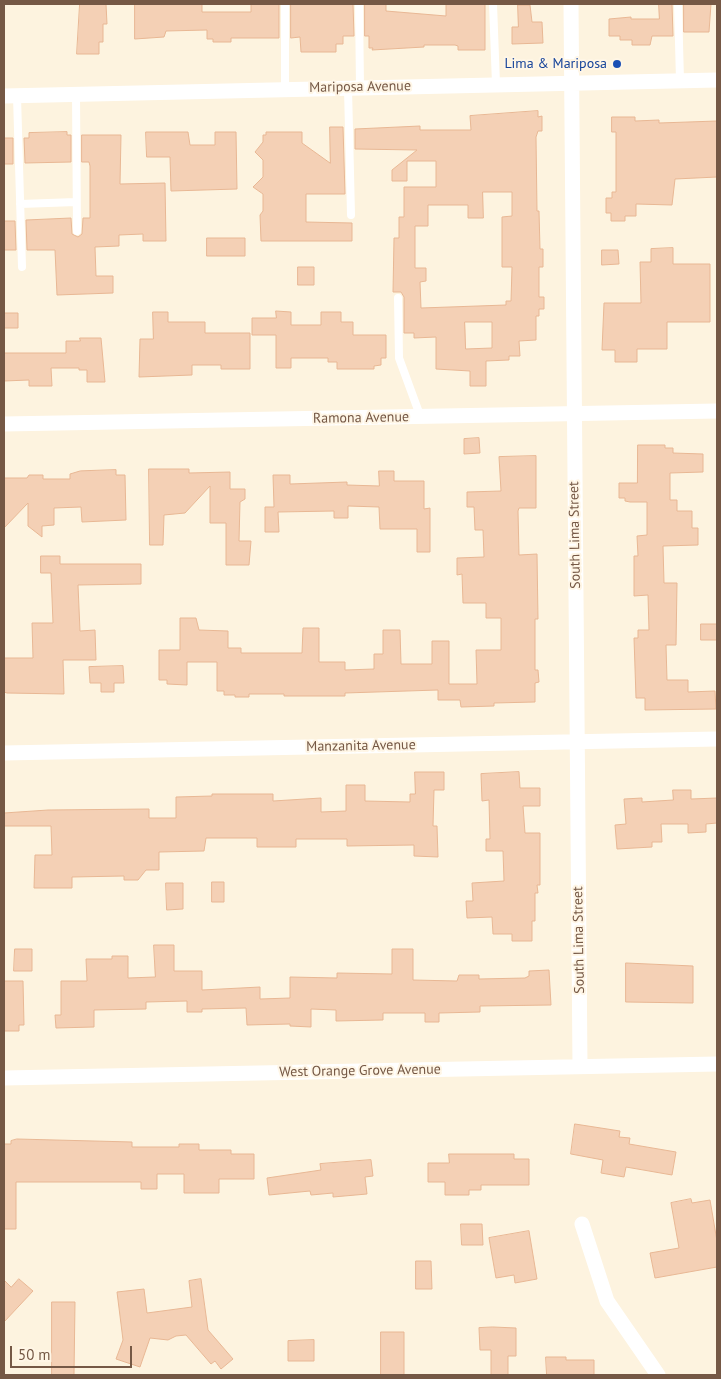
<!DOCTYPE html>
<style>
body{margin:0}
#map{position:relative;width:721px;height:1379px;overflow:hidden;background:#fdf3df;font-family:"PT Sans",sans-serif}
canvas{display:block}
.frame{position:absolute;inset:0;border:5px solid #755845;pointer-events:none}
.scale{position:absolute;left:10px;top:1346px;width:122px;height:22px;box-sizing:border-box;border:2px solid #755845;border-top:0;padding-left:6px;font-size:15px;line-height:18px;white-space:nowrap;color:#755845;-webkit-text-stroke:4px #fff6e6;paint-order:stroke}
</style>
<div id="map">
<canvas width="721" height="1379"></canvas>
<div class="frame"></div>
<div class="scale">50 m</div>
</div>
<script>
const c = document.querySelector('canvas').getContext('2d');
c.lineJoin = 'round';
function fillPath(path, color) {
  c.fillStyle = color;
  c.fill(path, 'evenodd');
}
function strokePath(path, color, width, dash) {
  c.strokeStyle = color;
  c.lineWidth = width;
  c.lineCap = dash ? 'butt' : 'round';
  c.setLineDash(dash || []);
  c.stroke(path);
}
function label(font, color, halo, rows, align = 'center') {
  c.font = font + ' "PT Sans",sans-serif';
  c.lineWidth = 4;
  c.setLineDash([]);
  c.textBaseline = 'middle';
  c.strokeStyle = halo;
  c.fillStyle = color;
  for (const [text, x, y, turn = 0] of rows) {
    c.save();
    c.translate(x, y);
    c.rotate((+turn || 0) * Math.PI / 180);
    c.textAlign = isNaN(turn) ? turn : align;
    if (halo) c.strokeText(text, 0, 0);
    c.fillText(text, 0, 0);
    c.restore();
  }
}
const building = new Path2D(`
 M80,4H106L107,24H103V42H99V54H77Z
 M135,4H202V12H251V4H279V38H231V42H213V39H207V30L166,31L164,37L135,39Z
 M291,4H353L354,36H343V44H336V52H301L300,37L291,38Z
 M365,4H386V11L446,16V4H485V50H458V46L455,45H424V47L372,50L373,48H369V36H365Z
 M659,4H672L673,36H652L650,45H632V40H620V36H609V19L631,17V19H659Z
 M684,4H711L709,32H684Z
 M518,5H530L532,22H542L543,43L512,44V27H518Z
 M538,111V117L542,116V131H538L536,137L537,211H539L540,249H543V267H539V297H544V309H539V316H536V340L519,341L520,356H509V360L486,361V386H470V371L436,369V337L414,338V333H404V297L401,292H393L394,238H399V217H404V187H436V161H407V181H392V170L417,150L355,149V129L420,126V130H471L470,116ZM483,192H512V216L502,217V267H512L511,301H506V305L421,308L420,282L426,281V268H415V226H428V205H468V218H483ZM465,322H492V348L466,349Z
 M612,117H635V121L659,120V123L717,121V177L675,179L672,205L636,204V216H625V221H611V213H606V198H612V192H616V132H612Z
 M330,127H343L345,194H306V222L352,223V241H261L260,215L263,211V194L253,187L263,177V160L255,152L263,142V135H266V132H302V143L330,163Z
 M67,132V135H71V162L25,163L24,138H29V133Z
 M146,132H188L190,145H215V132H236L237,189L171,191L170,157H147Z
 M82,135H121L120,184L165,183L166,241H143V234L119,235V246L95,247L96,276H113V293L57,295L55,250H27L26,220L71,218L72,234L78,237L82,234L83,218H90V166L89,162H82Z
 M4,138H13V164H4Z
 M4,221H15L16,250H4Z
 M207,238H245V256H207Z
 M673,248V264H710V322H667V349H637V362H615V350H602L604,303H641L640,262H651V249Z
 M602,250H618L619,264L602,265Z
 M298,267H314V285H298Z
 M276,311L291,312V325H321V312H341V322H353V335H386V358H381V365L374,366V369H337V362H328V358H291V368H276V335H252V318H276Z
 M153,312H168V322H205V333H250V369H221V365H192V375L139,377L140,339H153Z
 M4,313H18V328H4Z
 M80,338H101L105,382H87V370H79V368H51L52,386H29V380L4,381V353H66V341H80Z
 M479,438L480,453L464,454V439Z
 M638,445H665V448H673V453L703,454V472L670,473V500H677V511H692V528H698V545L663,546L664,583H677L676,645H666L667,680H688V692L715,691L716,709L645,710V698H636L634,638H638V630H649L648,595L634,596V556H638L637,536L647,535V502H630L625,501V498H619V483H637Z
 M536,456V508H519L518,511L519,555L537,554L538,619H535V670H538L539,682L535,683V702L494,703V706L461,707L460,700H438V690L345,693V696H284V694H249V697H235V695H224V691H217V662H187V685L167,684V680H159V650H180V618H196L199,630L228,631V648H241V653H302L303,628H319V662H345V670L374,669V654H383V630H400L401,664H432V641H449V684H477L476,650H501V618H486V603H463L462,574L457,575V558L484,557L483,530H475L474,507H467V492L501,491L499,457Z
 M149,469H189V473L230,472V489H245V499L240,502L239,541H251L249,565H226V523H210V486L185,513L164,515L163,545H150Z
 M116,470V475H125L126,520L82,522L81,507L54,508V525L42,526V537L28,526V503L4,528V478H27L29,475H43V479H70V474L80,471Z
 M379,471H394V481H424V509L430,508V552H417V529H380L379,507L348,506V518H334V511L278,512L279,532H265V507H274L273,475H290V484L347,482V485L379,486Z
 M41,556H60V564H141V584L78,585L80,631L95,630L96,660H63L64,694L7,693L4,692V658H33L32,623H53L51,573H41Z
 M701,624H717V640H701Z
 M123,666L124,683H114V692H101V683H90L89,667Z
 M415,772H444V790H434L433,826H437L438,857L414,856V845L347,846V839H296V847H257V838H206L204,851L159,852V870H146L138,880H124V876L72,877V888H34L35,855H52L51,826H4V813L48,810L149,809V818H176V797L212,796V794H273V801L321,798V812L346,811V785H365V801L410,802V794H415Z
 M519,772L520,788H540V806H523L525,833H540V885H537L538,893H535V921H532V941H512V934H493L492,917L467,918L466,901H473L472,883L504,881L503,851H486V839H490L489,800L482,801L481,774Z
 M673,790H691V799L717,798V823L706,824V832L688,833V824H661L662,842H652V847L617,849L615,825L626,824L624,799L642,798V802L673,800Z
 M212,882H224V902H212Z
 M166,883H183V909L167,910Z
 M154,945H174V971H202V990L260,987V999L290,998V977L337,978V973L392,974V949H413V980L457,981L459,975H479V979L525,978L529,976V971L549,970L551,1005L480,1006V1012L439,1013V1022H425V1013H383V1020L336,1021V1010L311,1009V1027L290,1026V1024L247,1025L246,1008L202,1009V1012H187V1001L146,1002V1009L94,1010V1027L56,1028L55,1015H61V981H87L86,959H112V956H128V978L155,977Z
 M15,949H32V971H14Z
 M626,963L693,966V1003L626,1002Z
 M4,981H23L24,1025H19V1031H4Z
 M575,1124L620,1131L619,1137L630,1138L629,1144L676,1152L672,1175L626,1167L624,1177L601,1173L603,1160L571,1154Z
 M17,1139L132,1142V1147H179V1144H199V1150H231V1154H254V1179H219V1193H184V1174H157V1189H141V1182H16V1229H4V1144H11V1141Z
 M449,1154H514V1159H529V1185H481V1190H469V1195H445V1182H428V1163H449Z
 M371,1160L373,1176L365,1177L367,1194L333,1197V1193L311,1195L310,1191L269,1195L267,1178L321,1170L320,1164Z
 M691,1199L692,1203L710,1200L717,1241V1267L655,1278L650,1253L679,1248L671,1203Z
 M461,1224H482L483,1245H462Z
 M529,1231L537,1279L515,1283L514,1275L496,1278L489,1238Z
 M416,1261H431L432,1289H416Z
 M19,1279L33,1291L4,1322V1280L11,1287Z
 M201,1279L208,1330L233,1359L221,1369L215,1361L211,1364L186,1335L176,1336L168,1340L150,1338L140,1367L116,1359L123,1340L117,1292L144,1289L147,1313L192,1307L189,1281Z
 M52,1302H75L74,1375H52Z
 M493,1327L516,1328V1356H508V1375H491V1350H480L479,1328Z
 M381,1332H404V1375H381Z
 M314,1340V1361H288V1341Z
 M546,1357H566V1360H594V1375H547Z`);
fillPath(building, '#f4d0b5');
strokePath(building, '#e8b794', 1);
strokePath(new Path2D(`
 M359,4L360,87
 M493,4L496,84
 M678,4L680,81
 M348,88L351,215
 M285,89V4
 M76,94L77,231
 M17,96L22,267
 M20,204L76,202
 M398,298L399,358L421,418`), '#fff', 8);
strokePath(new Path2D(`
 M571,4L580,1066
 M4,96L717,80
 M4,424L717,411
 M4,753L717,739
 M4,1078L717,1064
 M582,1224L607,1301L658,1375`), '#fff', 15);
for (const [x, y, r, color] of [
 [617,64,5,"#1a4fb4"]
]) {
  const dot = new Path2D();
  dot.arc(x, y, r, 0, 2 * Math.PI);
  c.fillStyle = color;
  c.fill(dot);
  strokePath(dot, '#fff6e6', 2);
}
label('14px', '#164399', '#fff6e6', [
 ["Lima & Mariposa",607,64]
], 'right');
label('14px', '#755845', '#fff6e6', [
 ["Mariposa Avenue",360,87,-1],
 ["Ramona Avenue",361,418,-1],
 ["South Lima Street",575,535,-91],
 ["Manzanita Avenue",361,746,-1],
 ["South Lima Street",579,940,-91],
 ["West Orange Grove Avenue",360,1071,-1]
]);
</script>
